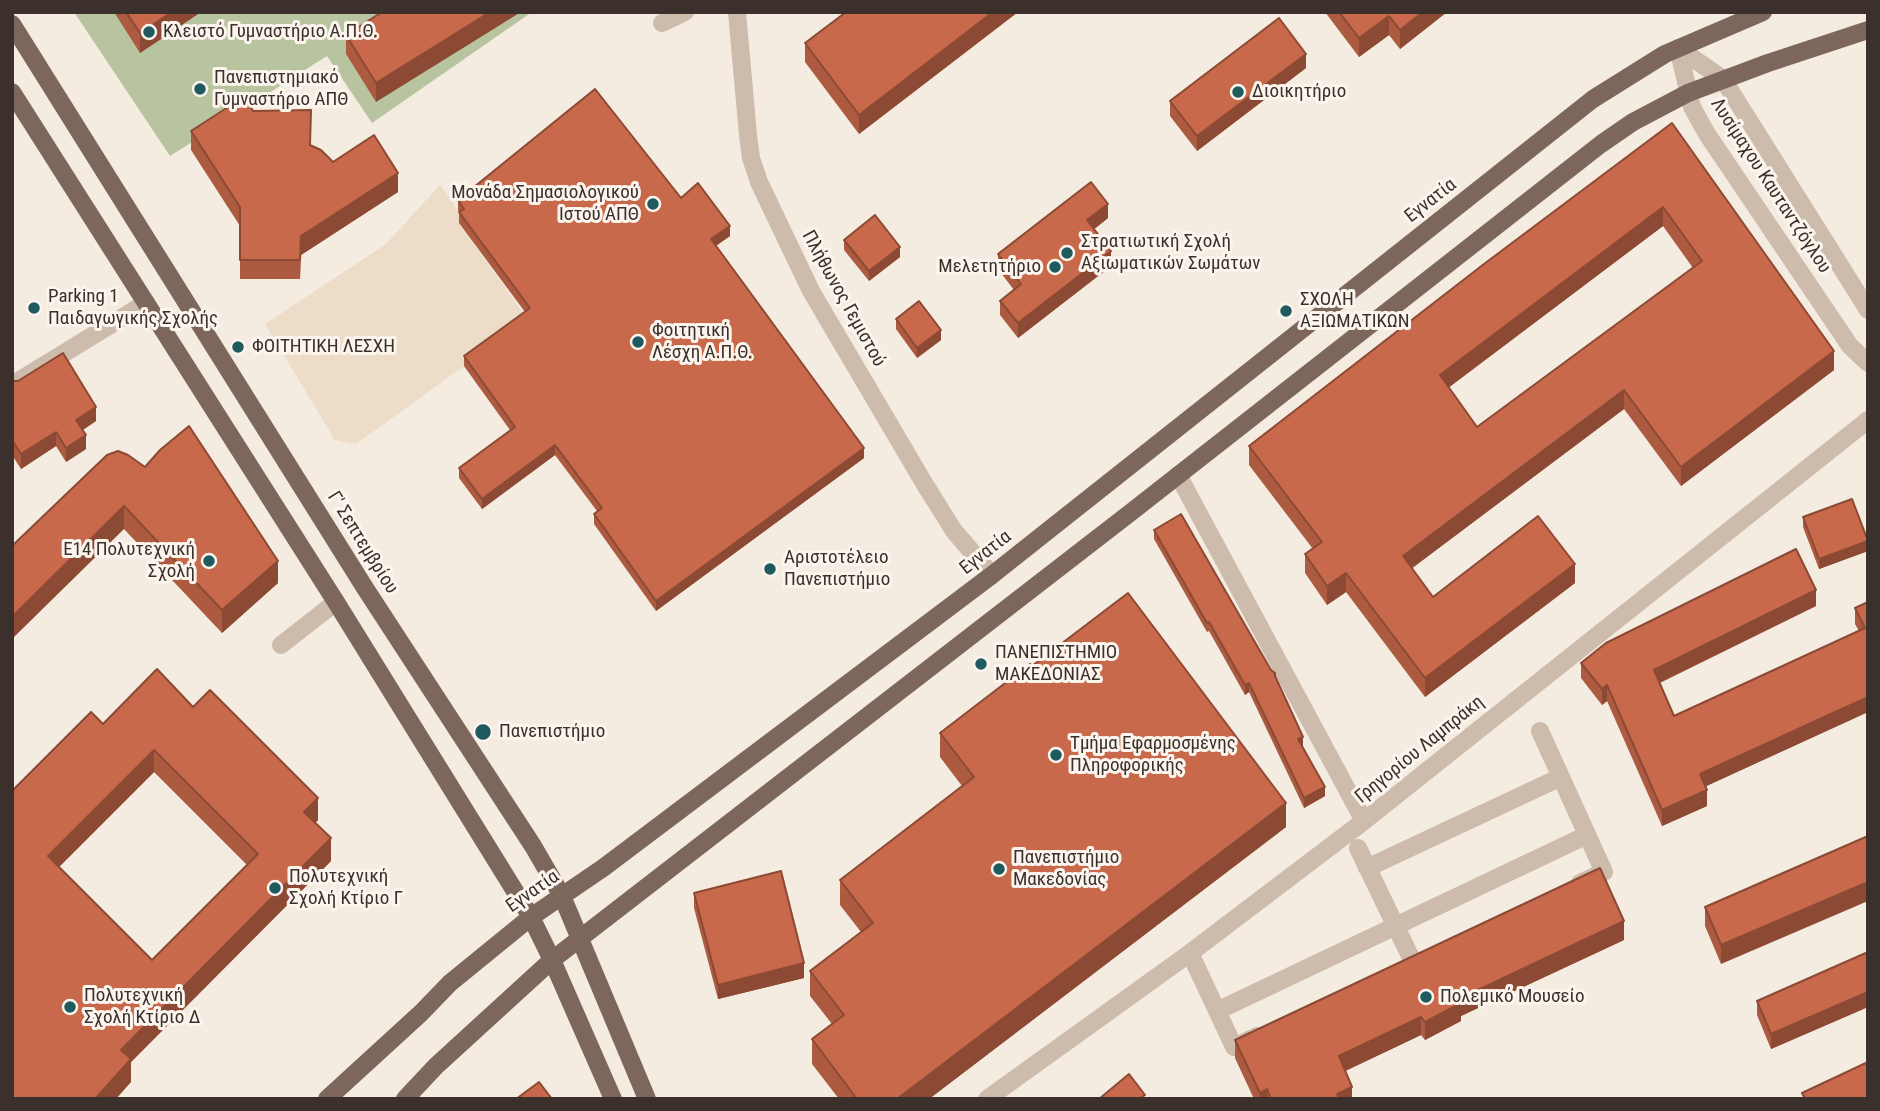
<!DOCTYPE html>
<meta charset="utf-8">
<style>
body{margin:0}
#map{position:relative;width:1880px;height:1111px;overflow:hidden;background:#f4ebe1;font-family:"Roboto Condensed",sans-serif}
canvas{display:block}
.frame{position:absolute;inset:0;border:14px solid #3b302b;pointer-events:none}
</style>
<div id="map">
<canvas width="1880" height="1111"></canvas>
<div class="frame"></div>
</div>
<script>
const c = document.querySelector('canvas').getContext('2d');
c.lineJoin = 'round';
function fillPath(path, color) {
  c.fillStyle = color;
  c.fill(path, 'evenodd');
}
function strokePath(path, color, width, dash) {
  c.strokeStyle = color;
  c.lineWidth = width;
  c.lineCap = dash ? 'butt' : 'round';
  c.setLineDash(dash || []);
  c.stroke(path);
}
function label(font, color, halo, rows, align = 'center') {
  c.font = font + ' "Roboto Condensed",sans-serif';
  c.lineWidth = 6;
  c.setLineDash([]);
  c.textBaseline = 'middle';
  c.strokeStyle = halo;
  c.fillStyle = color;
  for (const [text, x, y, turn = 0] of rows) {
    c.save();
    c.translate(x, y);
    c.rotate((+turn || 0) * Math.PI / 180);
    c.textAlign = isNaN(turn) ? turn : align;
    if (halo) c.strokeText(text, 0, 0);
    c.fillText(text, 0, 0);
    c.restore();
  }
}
fillPath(new Path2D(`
 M74,12H532L372,123L327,56L170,156Z`), '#b8c4a0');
fillPath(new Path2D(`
 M440,185L464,219L459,223L528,320L356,444L335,440L265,324L386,244Z`), '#ecdcc8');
strokePath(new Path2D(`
 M737,12L748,135L751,158L759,182L811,291L924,483L954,531L992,575
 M662,23L685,12
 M1678,48L1692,107L1707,134L1850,346L1868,363
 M1678,48L1723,79L1868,310
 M12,385L146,303
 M1178,475L1364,821
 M281,645L336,602
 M1540,731L1604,872L1580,883
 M1358,848L1413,962
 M1367,868L1561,777
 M1190,953L1234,1047L1257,1036
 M1217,1011L1587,835
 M987,1099L1190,953L1364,821L1868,420`), '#cdbbac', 18);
strokePath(new Path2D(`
 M12,24L365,588L533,846L562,896L647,1099
 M12,92L336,602L531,917L552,960L613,1099
 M327,1099L421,1013L450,983L531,917L603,868L992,575L1593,99L1665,54L1763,12
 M405,1099L436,1066L552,960L1130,513L1601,144L1633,122L1688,93L1768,63L1868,30`), '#7d675c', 18);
fillPath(new Path2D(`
 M114,12H201L140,53Z
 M382,12L376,102L346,54V35Z
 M1018,12L859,134L805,62V43Z
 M1325,12H1447L1400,49L1389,35L1359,57Z
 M1306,68L1197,151L1170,116V101Z
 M253,111L311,145L333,162L398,192L301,255L300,279H240V226L191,150V131Z
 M1672,123L1834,370L1681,486L1624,409L1412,568L1433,597L1575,583L1425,697L1346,592L1327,605L1305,573V554L1313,549L1249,465V446ZM1663,226L1693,268L1477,427L1448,388Z
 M681,198L730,236L716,246L864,458L656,611L594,524V514L597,511L555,455L482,509L459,478V468L510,430L464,366V356L525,312L459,223V212L458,210V200Z
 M1108,218L1094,229L1111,266L1018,338L1000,315V301L1014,290L998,269V254Z
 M844,240L900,257L869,281L844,250Z
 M896,319L941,340L917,358L896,329Z
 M12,381L96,421L83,430L86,449L66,462L56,446L21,469L12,455Z
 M107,455L278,583L222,633L124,529Z
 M1803,517L1868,551L1819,569L1803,527Z
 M1154,530L1275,676L1303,746L1302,747L1325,796L1304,808L1249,692L1245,695L1209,631L1207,632L1154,539Z
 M1868,602V712L1706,786L1707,806L1662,826L1607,701L1602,705L1581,678V663L1816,606L1660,683L1674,716L1859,631L1855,624V608Z
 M1032,666L1286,827L929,1099H839L812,1064V1039L832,1024L810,996V971L861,932L840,905V880L962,786L940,757V733Z
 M193,707L318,820L315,823L331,861L131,1062V1082L12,791L103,724ZM154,772L247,865L152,960L59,867Z
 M1868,836L1721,964L1705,926V907Z
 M694,893L804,978L718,999L694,908Z
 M1624,940L1461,1016V1021L1425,1040L1421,1035L1345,1071L1352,1099H1254L1235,1058V1040Z
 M1868,952V1007L1771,1049L1757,1015V1001Z`), '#ac5a40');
fillPath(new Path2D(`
 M172,12H201L140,53V33Z
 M490,12H521L376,102V83Z
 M993,12H1018L859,134V115Z
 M1423,12H1447L1400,49V30Z
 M1389,16V35L1359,57V38Z
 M1306,54V68L1197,151V136Z
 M398,173V192L301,255L300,279L301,236Z
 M1108,204V218L1087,235V220Z
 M1663,207V226L1440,394V375Z
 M730,226V236L711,249V239Z
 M900,247V257L869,281V271Z
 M1111,251V266L1018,338V323Z
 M941,330V340L917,358V348Z
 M1834,351V370L1681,486V467Z
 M1624,390V409L1403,575V556Z
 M96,407V421L76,434V420Z
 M56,432V446L21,469V454Z
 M86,435V449L66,462V448Z
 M555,445V455L482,509V499Z
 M864,448V458L656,611V601Z
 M124,506V529L12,639V617Z
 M1868,541V551L1819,569V559Z
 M278,561V583L222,633V610Z
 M1575,564V583L1425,697V678Z
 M1346,573V592L1327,605V586Z
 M1816,590V606L1654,685V670Z
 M1249,683V692L1245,695V685Z
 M1607,685V701L1602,705V689Z
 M1868,697V712L1700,789V774Z
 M1303,737V746L1298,749V739Z
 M154,750V772L48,878V856Z
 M1325,787V796L1304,808V798Z
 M1707,790V806L1662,826V810Z
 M318,798V820L304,834V812Z
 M1286,803V827L929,1099H897Z
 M331,838V861L131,1062V1082L116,1099H95L121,1050Z
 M1868,882V901L1721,964V945Z
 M1624,921V940L1461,1016V1021L1425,1040V1022L1459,999Z
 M804,963V978L718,999V985Z
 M1868,992V1007L1771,1049V1034Z
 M1421,1017V1035L1339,1074V1056Z
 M1352,1087V1099H1337V1094Z
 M1267,1089V1099H1260V1093Z`), '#8c4a34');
const building = new Path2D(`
 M126,12H172L140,33Z
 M382,12H490L376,83L346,35Z
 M846,12H993L859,115L805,43Z
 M1339,12H1423L1400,30L1389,16L1359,38Z
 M1279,18L1306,54L1197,136L1170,101Z
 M595,89L681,198L698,183L730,226L711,239L864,448L656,601L594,514L602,508L555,445L482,499L459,468L515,427L464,356L530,308L459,212L464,209L458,200Z
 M245,96L253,111L311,110L310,145L321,150L333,162L374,135L398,173L301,236L300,260H240V207L191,131Z
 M1672,123L1834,351L1681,467L1624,390L1403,556L1433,597L1538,516L1575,564L1425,678L1346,573L1327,586L1305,554L1322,542L1249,446L1484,264ZM1663,207L1702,261L1477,427L1440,375Z
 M1091,182L1108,204L1087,220L1111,251L1018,323L1000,301L1021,284L998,254Z
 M875,215L900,247L869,271L844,240Z
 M919,301L941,330L917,348L896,319Z
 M63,353L96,407L76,420L86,435L66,448L56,432L21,454L12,440V381H18Z
 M189,426L278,561L222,610L124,506L12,617V546L107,455L118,451L128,455L145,467L160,450Z
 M1852,499L1868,541L1819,559L1803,517Z
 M1181,514L1271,670L1275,673V676L1303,737L1298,739L1325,787L1304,798L1249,683L1245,685L1209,622L1207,623L1154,530Z
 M1796,549L1816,590L1654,670L1674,716L1865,628L1855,608L1868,602V697L1700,774L1707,790L1662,810L1607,685L1602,689L1581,663L1606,643Z
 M1128,593L1286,803L897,1099H857L812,1039L844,1015L810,971L873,923L840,880L974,777L940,733L1030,664L1032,666Z
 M157,669L193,707L210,690L318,798L304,812L331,838L121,1050L131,1059L95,1099H12V791L91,712L103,724ZM154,750L258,854L152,960L48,856Z
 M1868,836V882L1721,945L1705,907Z
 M1600,868L1624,921L1459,999L1461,1003L1425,1022L1421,1017L1339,1056L1352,1087L1337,1094L1339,1099H1271L1267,1089L1260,1093L1235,1040Z
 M781,871L804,963L718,985L694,893Z
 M1868,952V992L1771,1034L1757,1001Z
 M1868,1062V1099H1805L1802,1093Z
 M1129,1074L1145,1095L1139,1099H1099Z
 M539,1082L552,1099H516Z`);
fillPath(building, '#c8694b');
strokePath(building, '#8c4a34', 2);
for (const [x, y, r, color] of [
 [149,32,7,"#1f5a5e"],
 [200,89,7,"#1f5a5e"],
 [1238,92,7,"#1f5a5e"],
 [653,204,7,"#1f5a5e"],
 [1067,253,7,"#1f5a5e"],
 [1055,267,7,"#1f5a5e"],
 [34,308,7,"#1f5a5e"],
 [1286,311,7,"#1f5a5e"],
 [638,342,7,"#1f5a5e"],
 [238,347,7,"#1f5a5e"],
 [209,561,7,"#1f5a5e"],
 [770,569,7,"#1f5a5e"],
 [981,664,7,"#1f5a5e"],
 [483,732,9,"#1f5a5e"],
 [1056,755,7,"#1f5a5e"],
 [999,869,7,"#1f5a5e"],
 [275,888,7,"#1f5a5e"],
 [1426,997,7,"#1f5a5e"],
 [70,1007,7,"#1f5a5e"]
]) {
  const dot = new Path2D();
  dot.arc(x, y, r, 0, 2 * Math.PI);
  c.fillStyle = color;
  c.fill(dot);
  strokePath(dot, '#fbf5ee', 2.5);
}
label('19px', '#3b302b', '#fbf5ee', [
 ["Κλειστό Γυμναστήριο Α.Π.Θ.",163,32],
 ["Πανεπιστημιακό",214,78],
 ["Γυμναστήριο ΑΠΘ",214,100],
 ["Διοικητήριο",1252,92],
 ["Μονάδα Σημασιολογικού",639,193,"right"],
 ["Ιστού ΑΠΘ",639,215,"right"],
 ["Στρατιωτική Σχολή",1081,242],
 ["Αξιωματικών Σωμάτων",1081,264],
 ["Μελετητήριο",1041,267,"right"],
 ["Parking 1",48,297],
 ["Παιδαγωγικής Σχολής",48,319],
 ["ΣΧΟΛΗ",1300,300],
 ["ΑΞΙΩΜΑΤΙΚΩΝ",1300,322],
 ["Φοιτητική",652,331],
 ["Λέσχη Α.Π.Θ.",652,353],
 ["ΦΟΙΤΗΤΙΚΗ ΛΕΣΧΗ",252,347],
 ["E14 Πολυτεχνική",195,550,"right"],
 ["Σχολή",195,572,"right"],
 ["Αριστοτέλειο",784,558],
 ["Πανεπιστήμιο",784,580],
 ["ΠΑΝΕΠΙΣΤΗΜΙΟ",995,653],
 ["ΜΑΚΕΔΟΝΙΑΣ",995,675],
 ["Πανεπιστήμιο",499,732],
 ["Τμήμα Εφαρμοσμένης",1070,744],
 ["Πληροφορικής",1070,766],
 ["Πανεπιστήμιο",1013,858],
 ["Μακεδονίας",1013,880],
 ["Πολυτεχνική",289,877],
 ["Σχολή Κτίριο Γ",289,899],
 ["Πολυτεχνική",84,996],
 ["Σχολή Κτίριο Δ",84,1018],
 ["Πολεμικό Μουσείο",1440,997]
], 'left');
label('19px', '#3b302b', '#fbf5ee', [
 ["Λυσίμαχου Καυταντζόγλου",1770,186,57],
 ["Εγνατία",1431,201,-38],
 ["Πλήθωνος Γεμιστού",843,299,61],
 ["Γ' Σεπτεμβρίου",362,543,58],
 ["Εγνατία",986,553,-38],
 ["Γρηγορίου Λαμπράκη",1420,750,-39],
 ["Εγνατία",533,892,-35]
]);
</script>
